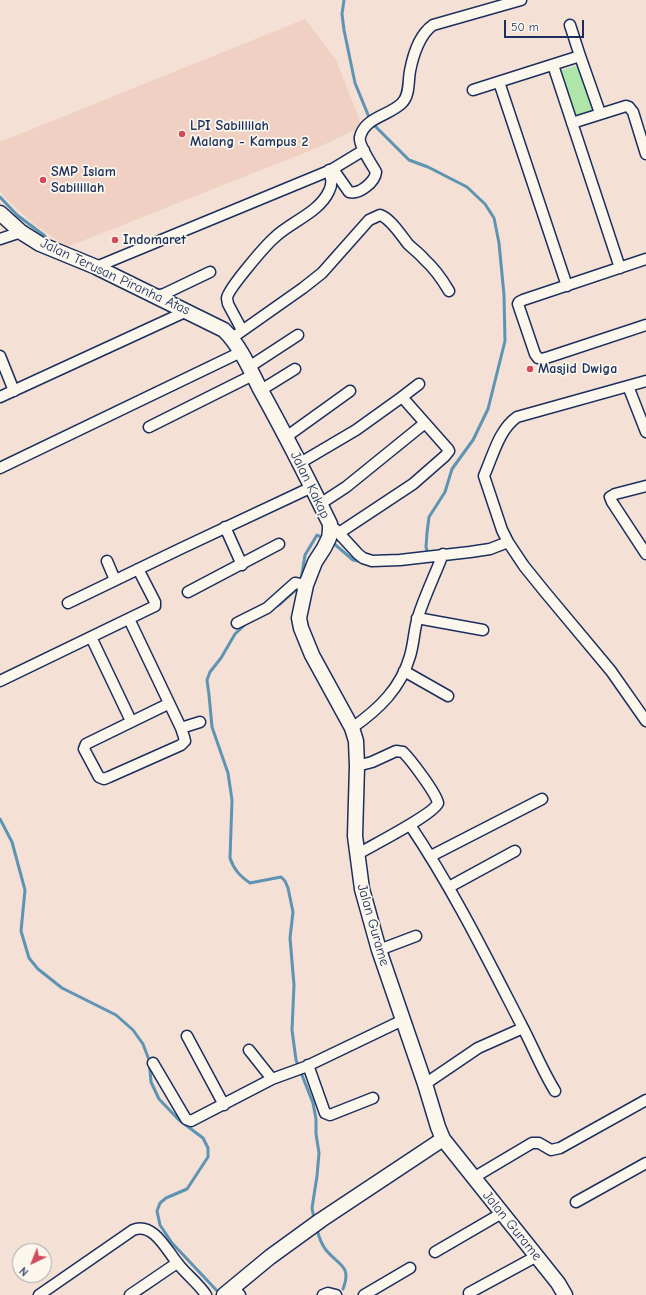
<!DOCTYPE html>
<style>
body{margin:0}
#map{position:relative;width:646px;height:1295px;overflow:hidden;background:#f4e0d4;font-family:"Comic Neue",sans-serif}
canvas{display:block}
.north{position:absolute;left:12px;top:1243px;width:40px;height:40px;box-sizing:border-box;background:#fbf7ec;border:1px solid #a1a7b3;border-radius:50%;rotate:223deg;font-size:11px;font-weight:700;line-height:16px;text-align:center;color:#1b2f5e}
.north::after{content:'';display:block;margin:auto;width:14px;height:18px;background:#d1495b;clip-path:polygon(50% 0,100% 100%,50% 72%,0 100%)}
.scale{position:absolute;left:504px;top:20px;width:80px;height:18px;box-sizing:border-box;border:2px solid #1b2f5e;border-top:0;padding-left:5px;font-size:12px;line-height:14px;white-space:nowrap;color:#1b2f5e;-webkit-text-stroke:3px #fbf7ec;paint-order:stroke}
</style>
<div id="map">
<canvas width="646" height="1295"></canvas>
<div class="north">N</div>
<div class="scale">50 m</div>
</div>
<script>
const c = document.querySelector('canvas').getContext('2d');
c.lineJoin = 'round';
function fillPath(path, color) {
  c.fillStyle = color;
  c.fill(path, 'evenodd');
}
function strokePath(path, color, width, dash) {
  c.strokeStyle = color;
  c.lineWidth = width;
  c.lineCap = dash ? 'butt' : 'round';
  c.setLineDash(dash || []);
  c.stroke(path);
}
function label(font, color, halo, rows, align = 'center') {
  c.font = font + ' "Comic Neue",sans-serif';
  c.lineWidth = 3.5;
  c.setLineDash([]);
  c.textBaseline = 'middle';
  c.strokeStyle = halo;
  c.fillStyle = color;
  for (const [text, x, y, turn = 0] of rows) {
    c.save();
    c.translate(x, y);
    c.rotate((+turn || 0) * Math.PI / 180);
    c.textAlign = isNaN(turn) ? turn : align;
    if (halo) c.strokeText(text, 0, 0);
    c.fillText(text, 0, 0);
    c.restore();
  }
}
fillPath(new Path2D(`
 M305,19L336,60L362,126L319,147L67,247L34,224L6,199L0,191V142Z`), '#efd0c3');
fillPath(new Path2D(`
 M578,65L594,111L575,118L559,71Z`), '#afe5a8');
strokePath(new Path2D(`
 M344,0L342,14L344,30L355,83L371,122L409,160L428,167L467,187L485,204L494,218L499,243L504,295L505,341L488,409L473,440L452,469L445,492L429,517L427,533L426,547L428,554
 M0,197L17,215L45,236
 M332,542L353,560L363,562
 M301,580L305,555L317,535L325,539
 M273,608L279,605L298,588L299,586
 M249,621L235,634L221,658L210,672L207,680L209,695L212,727L228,773L232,800L230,858C234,870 240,876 250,883L281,877L285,881L288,888L293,912L290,938L294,985L292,1030L296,1060L313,1103L316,1119V1134L319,1153L317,1176L312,1208L314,1219
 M0,819L12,842L25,890L21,931L29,958L38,969L62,988L116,1015L133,1030L143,1044L149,1060L151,1082L159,1099L179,1120L203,1138L208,1148V1157L187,1189L166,1198L160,1203L157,1211L160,1225L172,1243L220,1294
 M317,1230C319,1237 321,1244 326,1250C339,1266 352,1265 343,1289`), '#5e94b3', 3);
const street = new Path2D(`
 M570,25L580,56
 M553,65L620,268
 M499,82L567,286
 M473,90L580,56L600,113
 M572,123L626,106L629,107L633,112L646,154
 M331,170L335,172L349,192C359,195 375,182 376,172C372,165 358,144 360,137C365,117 389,116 402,103C410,95 408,81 410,71C413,55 420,34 433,25L521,0
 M0,239L21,232
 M646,259L523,300L519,302L518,304L535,354L538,358L542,359L549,357L646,325
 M96,267L331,170L364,150
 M157,296L164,294L210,272
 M242,330L228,304C228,302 227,300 227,298C228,289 265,246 274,238C290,222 319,213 329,191C333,184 331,177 329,170
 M232,338L303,288L322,273L369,220L380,215C390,218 401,235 408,244C413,249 419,253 424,259C434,268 442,279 449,291
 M0,356L14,391
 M249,367L298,335
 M646,381L517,417C500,429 494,452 486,471L484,476L502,530L508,542L524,566L545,592L611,671L646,721
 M628,386L646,432
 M261,390L295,369
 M0,397L187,311
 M402,397L419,384
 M149,427L253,375
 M286,437L350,391
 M300,463L356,430L402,397L448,449L449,451L445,456L413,484L339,533
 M0,468L241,352
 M646,486L615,494L610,497L612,502L646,554
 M320,504L346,487L425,423
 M225,527L242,565
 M335,529L358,554L363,558L372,561L400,560L470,552L490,549L508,542
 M107,561L115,580
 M188,592L279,544
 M68,603L182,548L312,487
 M417,618L483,630
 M129,619L181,728L184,737L185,741L181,745L109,777L104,779L99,777L84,749L86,744L168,704
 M237,623L267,608L295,583L306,585
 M91,637L131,721
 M404,671L448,696
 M0,681L155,606V602L138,569
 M181,728L200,722
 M352,728C379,709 401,688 410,656C414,643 414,629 418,617C425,595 435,575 443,554
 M410,825C453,889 487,958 522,1026C533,1047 542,1070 555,1091
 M356,855C371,846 433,815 438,803C436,793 411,760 403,752L396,751L372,762L357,766
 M431,856L542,799
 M449,887L515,851
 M379,950L416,936
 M187,1036L224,1105
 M249,1050L272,1079
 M153,1063L183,1114L186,1119L191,1121L272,1079L305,1067L403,1020
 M308,1065L325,1113L330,1115L373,1098
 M425,1084L478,1048L523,1028
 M473,1178L532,1143H539L551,1150L560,1148L646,1100
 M576,1202L646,1163
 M435,1252L502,1213
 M233,1287L240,1295
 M469,1293L537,1256
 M39,1295L133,1230C154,1221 168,1253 179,1265C187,1275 199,1284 206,1295
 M130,1295L177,1263
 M323,1295L328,1293L336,1295
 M364,1295L410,1268`);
const secondary = new Path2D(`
 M0,213L21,232L40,244L96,267L224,330C240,346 249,367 259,387C284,432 307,477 330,524V530L329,538L324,548L315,562L306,585L299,618L301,628L312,655L352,728L356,741L357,766L355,836L362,889L379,950L425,1084L438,1127L443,1139L558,1283L565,1295
 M224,1295L270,1257L321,1220L443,1139`);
strokePath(street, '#1b2f5e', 13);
strokePath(secondary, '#1b2f5e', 17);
strokePath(street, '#fbf7ec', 10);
strokePath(secondary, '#fbf7ec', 14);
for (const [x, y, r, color] of [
 [182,134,4,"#d1495b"],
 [43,180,4,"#d1495b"],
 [115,240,4,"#d1495b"],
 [530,369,4,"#d1495b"]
]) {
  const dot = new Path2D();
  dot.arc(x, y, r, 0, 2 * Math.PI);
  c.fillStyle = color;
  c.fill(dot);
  strokePath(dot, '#fbf7ec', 1.5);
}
label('bold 14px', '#1b2f5e', '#fbf7ec', [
 ["LPI Sabillilah",190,126],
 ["Malang - Kampus 2",190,142],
 ["SMP Islam",51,172],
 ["Sabilillah",51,188],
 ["Indomaret",123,240],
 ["Masjid Dwiga",538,369]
], 'left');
label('14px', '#1b2f5e', '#fbf7ec', [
 ["Jalan Terusan Piranha Atas",115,277,25],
 ["Jalan Kakap",310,485,64],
 ["Jalan Gurame",373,925,74],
 ["Jalan Gurame",512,1226,51]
]);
</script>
